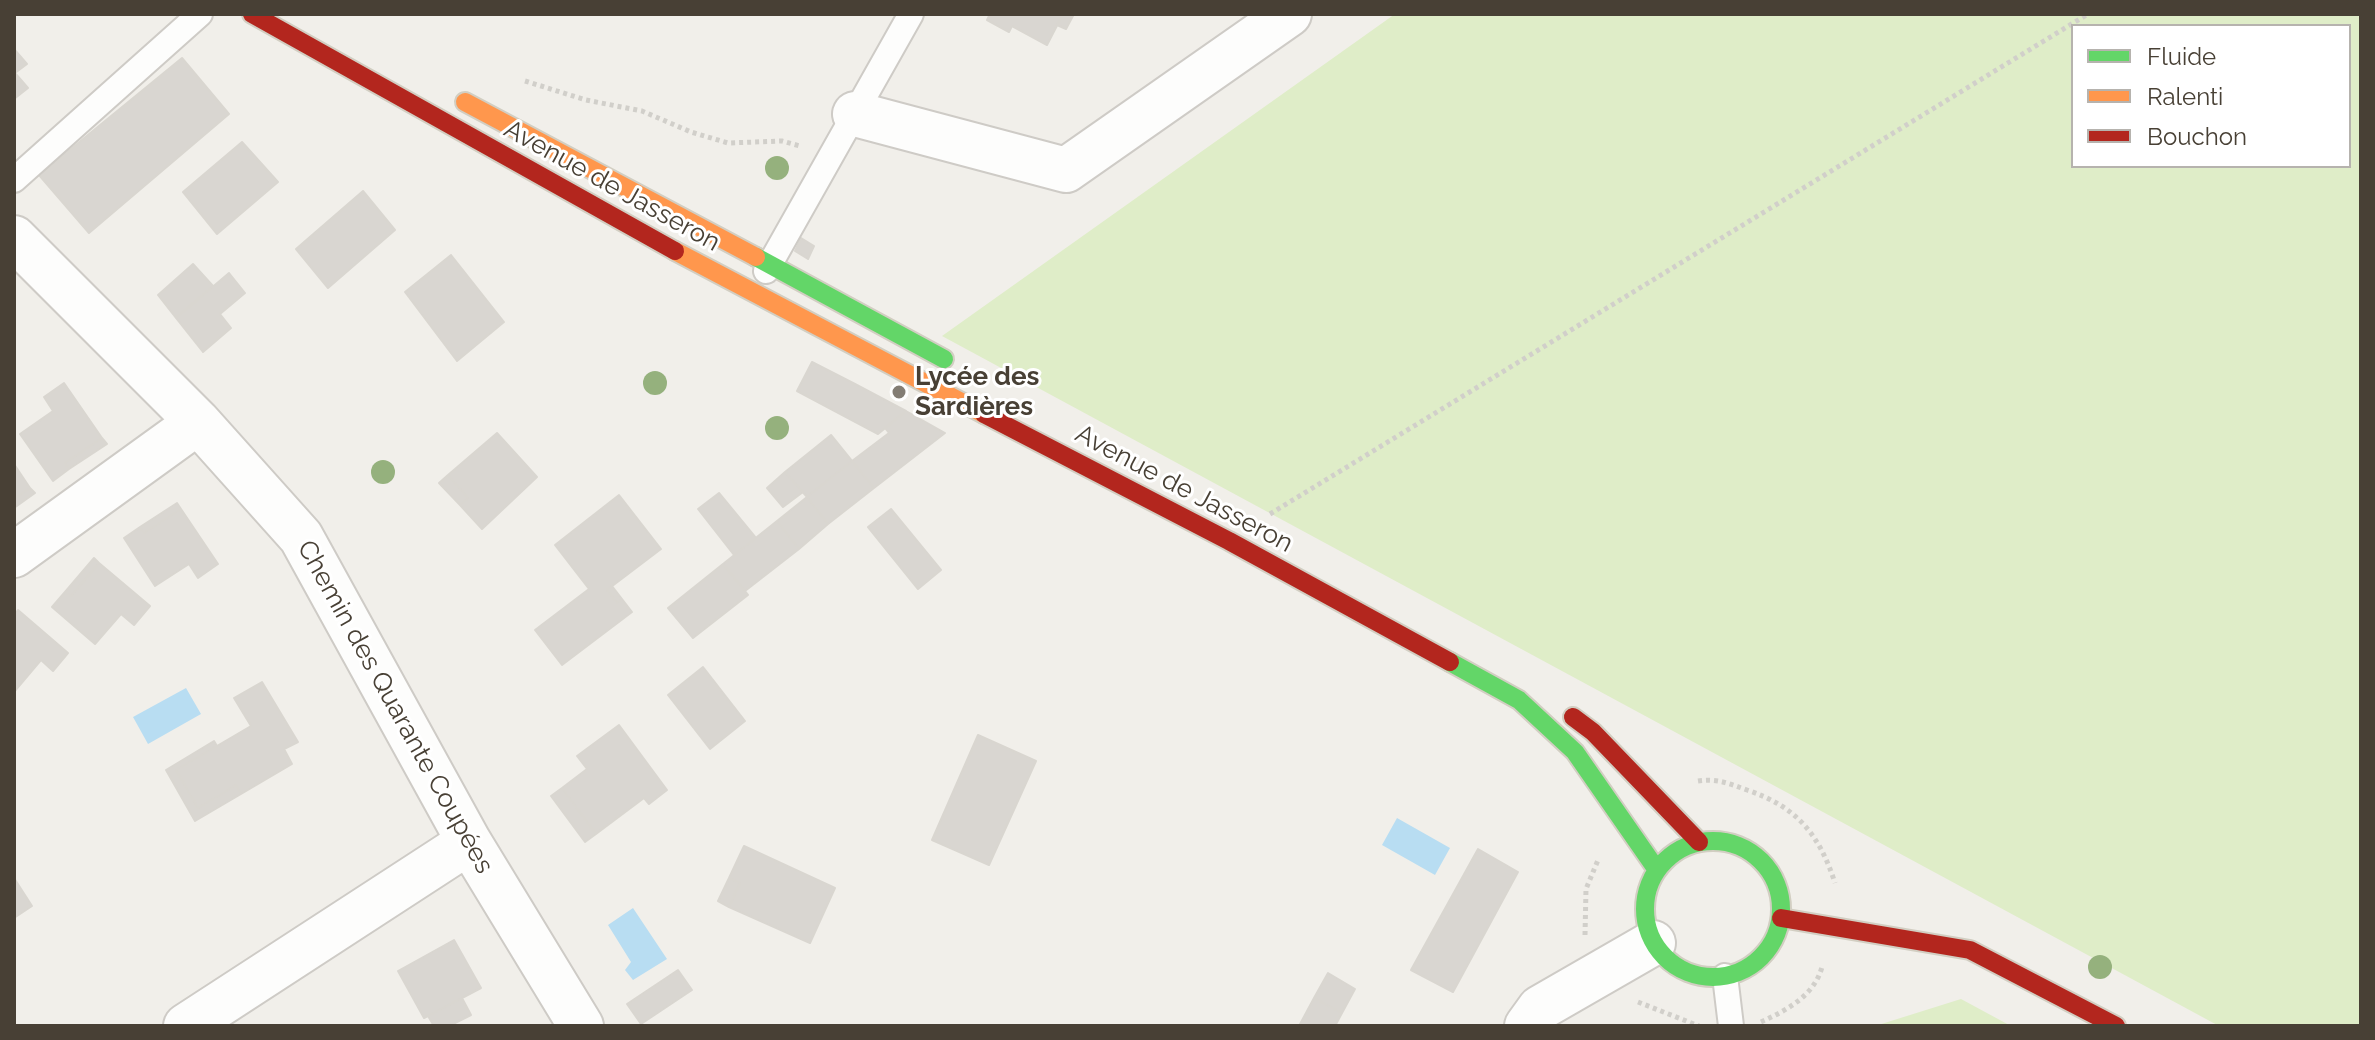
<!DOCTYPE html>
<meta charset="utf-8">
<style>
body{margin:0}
#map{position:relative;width:2375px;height:1040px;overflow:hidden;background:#f1efea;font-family:Raleway,sans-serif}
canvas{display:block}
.frame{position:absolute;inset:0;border:16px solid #484035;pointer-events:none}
.legend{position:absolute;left:2071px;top:24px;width:280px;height:144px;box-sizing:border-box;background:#fff;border:2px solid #b6b3ae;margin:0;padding:10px 14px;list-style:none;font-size:24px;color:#484035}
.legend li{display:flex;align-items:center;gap:16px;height:40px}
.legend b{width:40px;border:2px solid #b6b3ae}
</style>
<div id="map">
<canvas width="2375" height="1040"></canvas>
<div class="frame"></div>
<ul class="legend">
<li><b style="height:10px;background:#63d668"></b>Fluide</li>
<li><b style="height:10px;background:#ff974d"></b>Ralenti</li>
<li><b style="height:10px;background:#b3261e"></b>Bouchon</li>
</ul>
</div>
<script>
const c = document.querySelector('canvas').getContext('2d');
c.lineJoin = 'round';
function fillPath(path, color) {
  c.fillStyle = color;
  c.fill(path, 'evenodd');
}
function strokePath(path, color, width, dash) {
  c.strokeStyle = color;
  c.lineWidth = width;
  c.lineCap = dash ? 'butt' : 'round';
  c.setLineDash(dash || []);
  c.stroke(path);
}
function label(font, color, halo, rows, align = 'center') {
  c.font = font + ' Raleway,sans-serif';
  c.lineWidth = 6;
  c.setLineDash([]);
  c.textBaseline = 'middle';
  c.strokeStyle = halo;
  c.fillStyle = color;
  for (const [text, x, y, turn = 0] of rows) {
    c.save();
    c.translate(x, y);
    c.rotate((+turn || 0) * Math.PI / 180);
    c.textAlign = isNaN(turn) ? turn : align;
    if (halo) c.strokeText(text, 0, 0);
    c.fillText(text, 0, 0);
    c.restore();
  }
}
fillPath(new Path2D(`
 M1395,14H2361V1026H2219L942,336ZM2073,26H2349V166H2073Z
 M1961,999L2011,1026H1875Z`), '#dfedc8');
fillPath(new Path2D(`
 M186,688L201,714L148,744L133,717Z
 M1397,818L1450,848L1435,875L1382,845Z
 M633,908L667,959L633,980L625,970L631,962L608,925Z`), '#b8ddf2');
const building = new Path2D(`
 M990,14H1063L1047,45L1012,26L1009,32L987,20Z
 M1063,14H1074L1066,29L1057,25Z
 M14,49L27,64L15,73L28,88L14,99Z
 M182,58L229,114L89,233L39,175Z
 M242,142L278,182L217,234L183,192Z
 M363,191L395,230L328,288L296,249Z
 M801,238L814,246L808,259L795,251Z
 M451,255L504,322L457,361L405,292Z
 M193,264L213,286L176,318L158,295Z
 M229,273L245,293L220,314L231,328L203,352L176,318Z
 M812,362L855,384L906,411L878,434L797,391Z
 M64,383L102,438L65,463L69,469L53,481L20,434L53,411L44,397Z
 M906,411L945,433L874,488L852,461L889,433L885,428Z
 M497,433L537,477L482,529L460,505L468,498L448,475Z
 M831,435L852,461L807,497L785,472Z
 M102,438L107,444L69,469L65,463Z
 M852,461L874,488L828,524L807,497Z
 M14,464L30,488L14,499Z
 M785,472L803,492L783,507L767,488Z
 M448,475L468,498L460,505L439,483Z
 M30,488L35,493L14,508V499Z
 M719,493L756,538L734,555L698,509Z
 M619,495L661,549L607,590L617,603L622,599L632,612L562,665L535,630L589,589L555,545Z
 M807,497L828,524L799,549L777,521Z
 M177,503L181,509L144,533L140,527Z
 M181,509L218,564L198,578L189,564L155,586L124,538L140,527L144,533Z
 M891,509L941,570L918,589L868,527Z
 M777,521L799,549L745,591L723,564Z
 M94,558L99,563L71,596L65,592Z
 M99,563L150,606L134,625L121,614L95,644L52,607L65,592L71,596Z
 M723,564L748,595L693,638L668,608Z
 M612,586L622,599L617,603L607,590Z
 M18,610L68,653L53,671L41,660L14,692V615Z
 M703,667L745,721L710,749L668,695Z
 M262,682L298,742L284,749L292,764L241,794L236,785L198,808L176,770L251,726L234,698Z
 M619,725L667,790L649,804L644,798L596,834L562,788L587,769L577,756Z
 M978,735L1036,761L989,865L932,840Z
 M214,741L217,746L176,770L198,808L236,785L241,794L195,821L166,770Z
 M562,788L596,834L585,842L551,796Z
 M744,846L835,888L810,943L729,907L740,883L729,878Z
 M1478,849L1518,872L1453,992L1411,970Z
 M14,878L32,906L14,918Z
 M729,878L740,883L729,907L718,901Z
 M454,940L481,988L424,1018L398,971Z
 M678,970L692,990L641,1024L627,1004Z
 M1328,973L1355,989L1342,1013L1314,998Z
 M462,998L471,1015L449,1026H434L428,1016Z
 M1314,998L1342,1013L1335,1026H1299Z`);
fillPath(building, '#d9d6d1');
strokePath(building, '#d9d6d0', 2);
const lane = new Path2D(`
 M14,180L200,14
 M766,271L911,14
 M1725,976L1731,1026`);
const street = new Path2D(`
 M855,114L1066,170L1289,14
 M14,238L198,422L301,537L469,842L581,1026
 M14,555L198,422
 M186,1026L469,842
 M1527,1026L1540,1008L1653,943`);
const fast = new Path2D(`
 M756,257L944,359
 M1450,662L1519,700L1575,752L1657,870
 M1645 909a68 68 0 1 1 136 0a68 68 0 1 1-136 0Z`);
const slow = new Path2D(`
 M465,102L756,257
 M675,251L984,414`);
const jam = new Path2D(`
 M252,14L675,251
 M984,414L1229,541L1450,662
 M1573,717L1593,732L1699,842
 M1781,918L1970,950L2116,1026`);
strokePath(lane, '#cecbc6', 28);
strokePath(street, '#cecbc6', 48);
strokePath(fast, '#d2cec2', 22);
strokePath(slow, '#d2cec2', 22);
strokePath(jam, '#d2cec2', 22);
strokePath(new Path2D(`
 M525,81L586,100L642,111L691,132L728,143L782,141L800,146
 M1270,514L2088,14
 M1698,781C1717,778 1730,784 1747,790C1797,807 1819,834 1835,883
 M1585,935L1586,889L1598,860
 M1638,1002L1699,1026
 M1761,1022C1787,1010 1814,996 1822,967`), '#d1cfca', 5, [4, 4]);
strokePath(lane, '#fdfdfc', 24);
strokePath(street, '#fdfdfc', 44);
strokePath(fast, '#63d668', 18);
strokePath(slow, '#ff974d', 18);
strokePath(jam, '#b3261e', 18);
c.fillStyle = '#95b17d';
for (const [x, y] of [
 [777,168],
 [655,383],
 [777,428],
 [383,472],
 [2100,967]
]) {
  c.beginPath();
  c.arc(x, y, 12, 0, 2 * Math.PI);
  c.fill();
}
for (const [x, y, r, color] of [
 [899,392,8,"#837d74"]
]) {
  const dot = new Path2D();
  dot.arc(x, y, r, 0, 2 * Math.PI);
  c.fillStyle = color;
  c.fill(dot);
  strokePath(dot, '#fff', 3);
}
label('26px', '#484035', '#fff', [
 ["Avenue de Jasseron",612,186,29],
 ["Avenue de Jasseron",1184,489,28],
 ["Chemin des Quarante Coupées",395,707,61]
]);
label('bold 26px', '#484035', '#fff', [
 ["Lycée des",915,377],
 ["Sardières",915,407]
], 'left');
</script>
